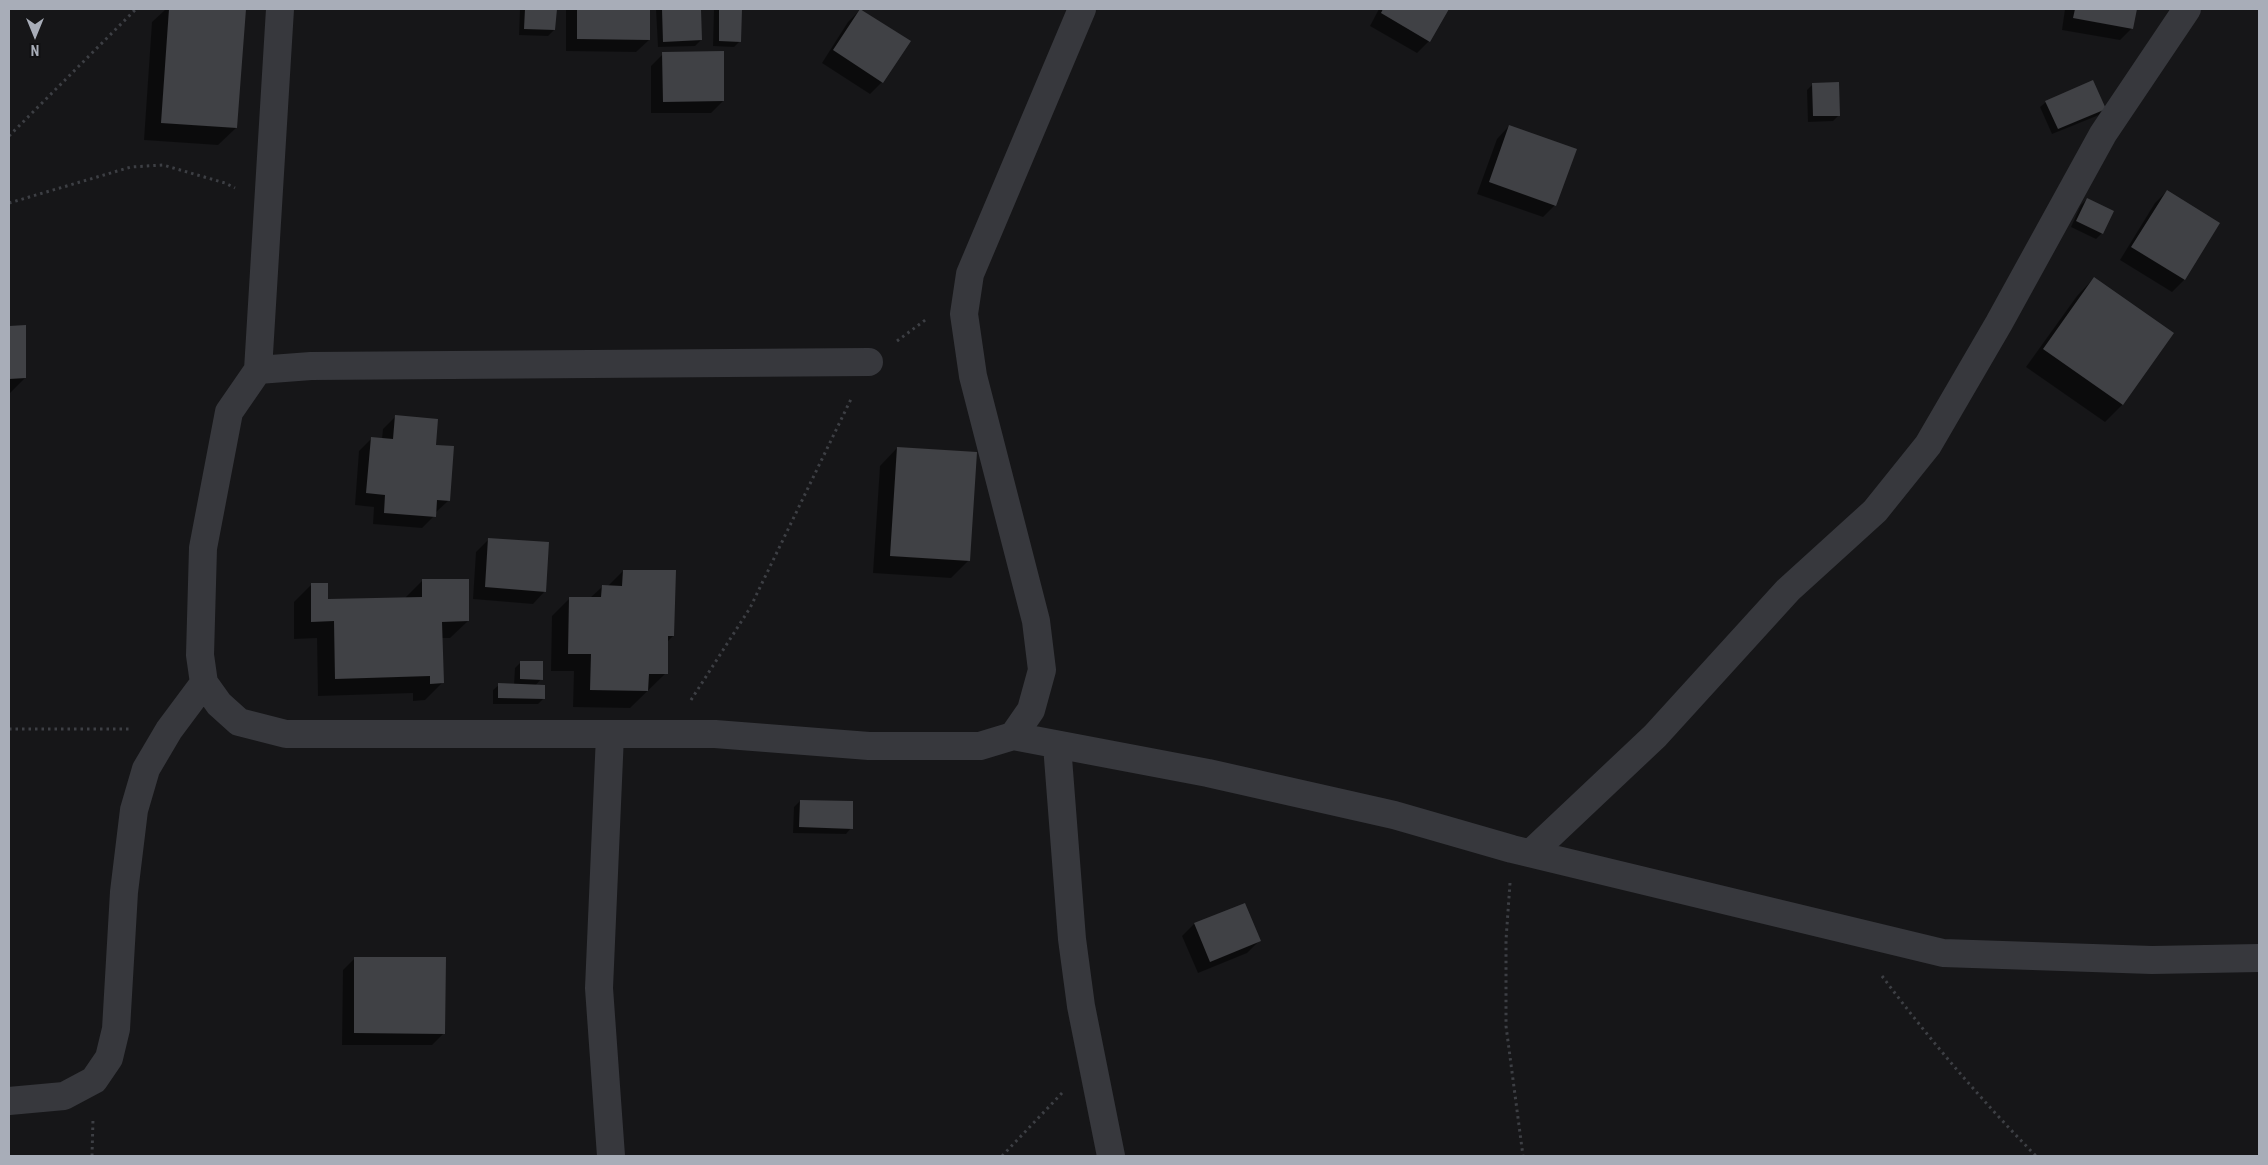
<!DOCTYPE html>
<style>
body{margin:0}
#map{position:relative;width:2268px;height:1165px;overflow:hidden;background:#161618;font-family:"Roboto Condensed",sans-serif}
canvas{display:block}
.frame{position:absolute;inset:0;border:10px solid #a8adb8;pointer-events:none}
.north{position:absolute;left:10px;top:10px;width:50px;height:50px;-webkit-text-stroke:4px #111113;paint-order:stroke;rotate:180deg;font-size:14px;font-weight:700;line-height:20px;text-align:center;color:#a8adb8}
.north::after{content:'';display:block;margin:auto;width:18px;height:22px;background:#a8adb8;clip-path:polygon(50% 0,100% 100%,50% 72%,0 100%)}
</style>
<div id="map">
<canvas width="2268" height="1165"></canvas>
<div class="frame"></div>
<div class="north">N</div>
</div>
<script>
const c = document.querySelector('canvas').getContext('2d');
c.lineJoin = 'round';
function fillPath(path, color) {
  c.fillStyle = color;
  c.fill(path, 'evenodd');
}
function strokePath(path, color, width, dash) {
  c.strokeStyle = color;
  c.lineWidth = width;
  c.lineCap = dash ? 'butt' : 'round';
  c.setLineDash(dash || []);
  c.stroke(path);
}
fillPath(new Path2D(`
 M166,9L245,10L236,128L218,145L144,140L152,22Z
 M520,9H555L554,30L548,36L519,35Z
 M566,9H649V40L636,52L566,51Z
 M656,9H700L701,40L695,46L658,47Z
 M714,9H741L740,41L734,47L713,46Z
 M1379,9H1448L1429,41L1417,53L1370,26Z
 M2065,9H2135L2132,28L2120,40L2062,30Z
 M860,10L882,82L870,94L822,63L848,22Z
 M663,54L723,101L711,113H651V66Z
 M1813,84L1839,115L1833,121L1808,122L1807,90Z
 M2046,102L2104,109L2099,115L2052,134L2040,107Z
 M1509,126L1555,205L1543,217L1477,194L1497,139Z
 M2167,191L2219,223L2184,280L2172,292L2120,260L2155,203Z
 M2087,199L2112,212L2102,233L2096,239L2071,227L2081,205Z
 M2094,278L2172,333L2122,405L2105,422L2026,367L2077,296Z
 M9,327H25V378L9,394Z
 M395,417L448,501L435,513L434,516L422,528L373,524L374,507L355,505L359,451L371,439H382L383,429Z
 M897,448L969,560L951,578L873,573L880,466Z
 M488,540L545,591L533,604L473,599L476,552Z
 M623,571L673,636L667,642L666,673L630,708L573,707L574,671H551L552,616L570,598H590L602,587H607Z
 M422,581L468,621L450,638H441L442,683L425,700L413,701V693L318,696L317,638L294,639V602L311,585L327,601L405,598Z
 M521,662L541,679L535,686L543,699L538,704H493V690L499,685H514L515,668Z
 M800,801L851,828L846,834L793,833L794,807Z
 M1194,924L1259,941L1247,953L1198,973L1182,936Z
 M355,958L444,1033L432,1045H342L343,970Z`), '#0007');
fillPath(new Path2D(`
 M169,9H246L237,128L161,123Z
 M525,9H557L555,30L524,29Z
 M577,9H650V40L577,39Z
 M662,9H701L702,40L663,42Z
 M719,9H742L741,42L719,41Z
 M860,9L911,41L883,83L833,50Z
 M1383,9H1449L1430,42L1381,13Z
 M2075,9H2137L2133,29L2073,18Z
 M724,51V101L663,102L662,52Z
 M2093,80L2106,109L2058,129L2045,101Z
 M1839,82L1840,116H1813L1812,83Z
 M1509,125L1577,149L1556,206L1489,182Z
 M2167,190L2220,223L2185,280L2131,247Z
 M2087,198L2114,211L2103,234L2076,221Z
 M2094,277L2174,333L2123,405L2043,349Z
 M26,325V378L9,379V326Z
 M395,415L438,419L436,445L454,446L450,501L437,500L436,517L384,513L385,495L366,493L371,437L393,439Z
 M897,447L977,452L970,561L890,556Z
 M488,538L549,542L546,592L485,587Z
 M623,570H676L674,636H668V674H649L648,691L590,690L591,654H568L569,597H601L602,585L622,586Z
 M422,579H469V621L442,622L444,683L430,684V676L335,679L334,621L311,622V583H328V599L422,597Z
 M520,661H543V680L520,679Z
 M498,683L545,685V699L498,698Z
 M800,800L853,801V829L799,827Z
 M1245,903L1261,941L1210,962L1194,923Z
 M354,957H446L445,1034L354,1033Z`), '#404145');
strokePath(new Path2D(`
 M9,136L136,9
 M9,203L131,167L163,165L225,183L235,188
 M897,341L928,318
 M691,700L750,608L852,397
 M9,729H129
 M1510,883L1506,940V1026L1523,1156
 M1882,976C1929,1039 1981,1100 2036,1156
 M92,1156L93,1119
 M1002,1156L1063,1092`), '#3d3f44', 3, [2.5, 4]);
strokePath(new Path2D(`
 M869,362L311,366L258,370L229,412L203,548L200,655L204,683L219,704L239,722L286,734H715L869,746H980L1013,736L1031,710L1042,670L1036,621L973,376L964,314L970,274L1082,9
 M258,370L280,9
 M610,735L599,988L611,1156
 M1013,736L1208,773L1394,815L1512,849L1943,953L2152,960L2259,958
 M1057,745L1072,939L1081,1006L1111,1156
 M1531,853L1655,736L1788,590L1875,511L1928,445L1999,323L2103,134L2187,9
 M9,1101L64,1096L94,1080L109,1058L116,1029L124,892L134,810L146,769L169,730L204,683`), '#37383d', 28);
</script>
